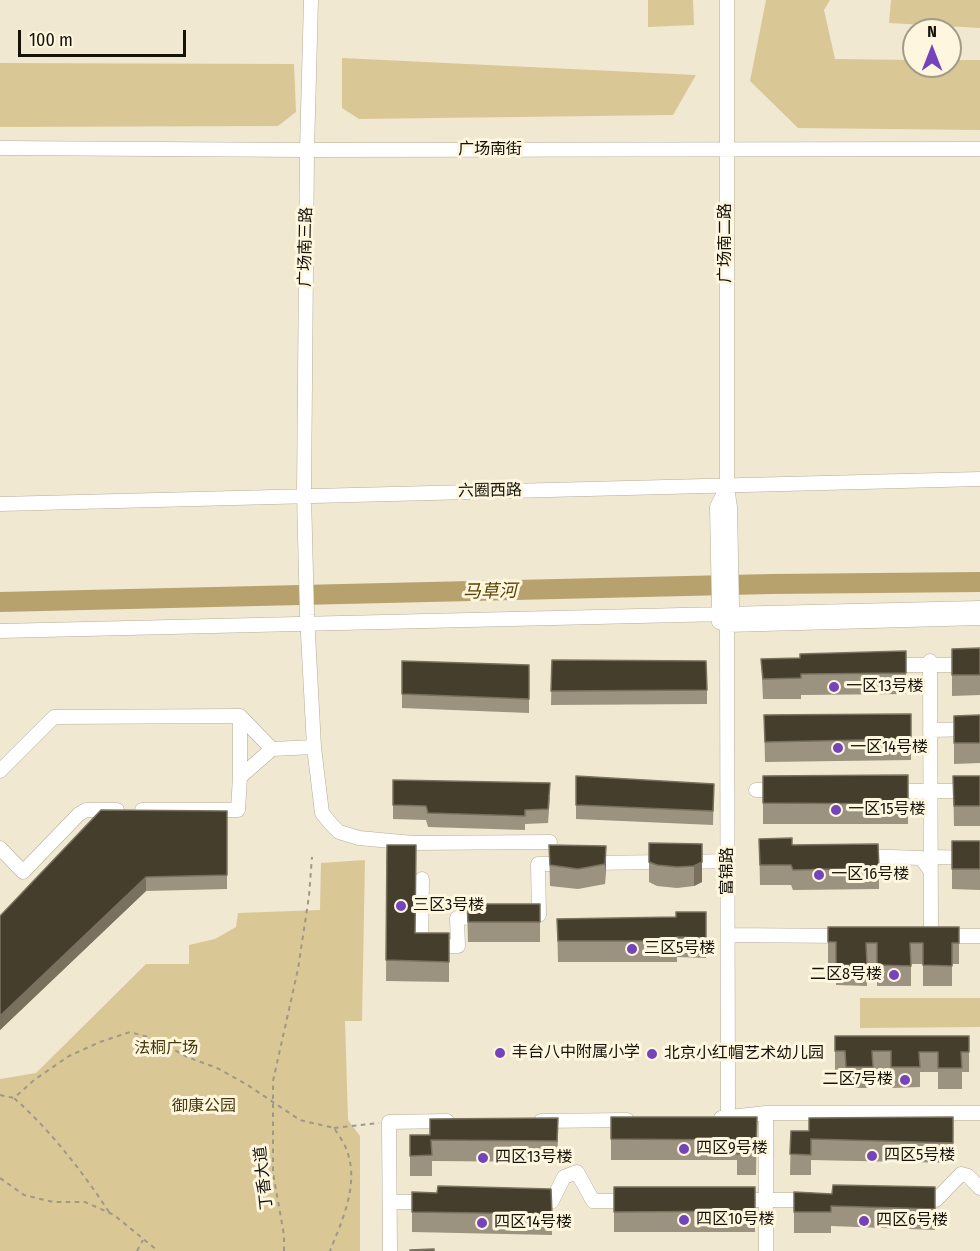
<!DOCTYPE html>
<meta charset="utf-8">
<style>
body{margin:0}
#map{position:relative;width:980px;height:1251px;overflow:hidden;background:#f1e8d2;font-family:"Fira Sans Condensed",sans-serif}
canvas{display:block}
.north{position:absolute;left:902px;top:18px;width:60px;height:60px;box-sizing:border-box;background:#fef6df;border:2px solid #a19b8a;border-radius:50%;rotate:0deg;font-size:16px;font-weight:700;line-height:24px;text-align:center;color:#15120a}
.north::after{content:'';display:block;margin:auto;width:21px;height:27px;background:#7543ba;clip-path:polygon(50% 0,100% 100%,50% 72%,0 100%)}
.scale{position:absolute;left:18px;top:30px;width:168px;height:27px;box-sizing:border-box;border:3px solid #15120a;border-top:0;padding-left:8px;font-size:18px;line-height:21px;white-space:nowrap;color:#15120a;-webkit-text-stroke:4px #fef6df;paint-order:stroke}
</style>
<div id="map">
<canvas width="980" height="1251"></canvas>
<div class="north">N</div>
<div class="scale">100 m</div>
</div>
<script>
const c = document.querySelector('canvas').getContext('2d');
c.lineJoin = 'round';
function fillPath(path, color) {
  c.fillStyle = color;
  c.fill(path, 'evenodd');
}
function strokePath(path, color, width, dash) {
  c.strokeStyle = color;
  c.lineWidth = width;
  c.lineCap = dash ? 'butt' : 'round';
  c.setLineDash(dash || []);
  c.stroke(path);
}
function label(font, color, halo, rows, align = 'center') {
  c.font = font + ' "Fira Sans Condensed","Noto Sans SC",sans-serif';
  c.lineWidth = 6;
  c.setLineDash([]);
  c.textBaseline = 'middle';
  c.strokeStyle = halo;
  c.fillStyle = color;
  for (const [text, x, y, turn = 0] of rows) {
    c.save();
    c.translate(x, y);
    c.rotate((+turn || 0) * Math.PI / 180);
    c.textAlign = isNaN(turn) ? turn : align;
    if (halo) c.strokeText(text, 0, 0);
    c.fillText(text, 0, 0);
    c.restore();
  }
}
fillPath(new Path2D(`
 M648,0H693L694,25L648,27Z
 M766,0H830L824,10L835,59L914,60V66H950V60H980V130L798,128L750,81Z
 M891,0H980V28L889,23Z
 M342,58L696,75L673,115L359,119L342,108Z
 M0,63L294,64L296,112L278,126L0,127Z
 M365,860L362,1021H345L348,1120L360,1136V1251H0V1079L36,1073L146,964H189V945L215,939L236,927L238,913L320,910L321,863Z
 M860,998H980V1027L860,1028Z`), '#dac796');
strokePath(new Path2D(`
 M0,602L772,584L980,582`), '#b7a26e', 20);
const minor = new Path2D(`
 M311,0L307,150L304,495L307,615L314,747L322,813L331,824L339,832L359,838L413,843L550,842
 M727,0V487L730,507L732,607L727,625L728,1118
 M0,148L307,150L980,149
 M0,504C327,494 653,489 980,479
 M719,622L727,625L980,618
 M726,622L719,607L717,507L727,487
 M0,631L980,608
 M930,661L931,936
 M889,665H980
 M930,730L980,729
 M0,771L54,717L240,716L272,749
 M240,777V716
 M756,790H780
 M892,791H980
 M142,810H238L240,777L272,749L314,747
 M0,848L23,872L79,814L86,810H117
 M860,856L921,858L930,870
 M930,857L980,858
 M685,862L728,861
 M589,863L666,862
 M422,879L421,947L458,946L457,918L484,917
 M533,915H539L538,864H567
 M728,935L846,936
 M940,936H980
 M766,1113V1251
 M721,1118L766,1113H980
 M541,1121L627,1120
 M739,1200H812
 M919,1200H936L961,1174L968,1176L980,1188
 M533,1201H552L564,1177L577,1172L593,1201H633
 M390,1202H430
 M390,1251L389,1122L447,1121`);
strokePath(minor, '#b5ad98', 15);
strokePath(new Path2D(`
 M0,1095L14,1098
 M334,1128L379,1123
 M0,1178L24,1195L53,1202H85L114,1215L158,1251
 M109,1212C82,1171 51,1131 14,1098L34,1080L69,1056L100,1042L130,1032L155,1039L187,1057L217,1068L246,1084L300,1120L334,1128C338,1134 343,1141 346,1148C360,1183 343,1218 330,1251
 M137,1251L143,1240
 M284,1251V1235L273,1173V1081L298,969L309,896L312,857`), '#9e9887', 2, [4.5, 4.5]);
strokePath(minor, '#fff', 14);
fillPath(new Path2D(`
 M980,648V695L952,696V649Z
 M906,651V694L801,695V699H763L761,659L800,658Z
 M552,660L707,690V704L551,705Z
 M402,661L529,665V713L402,708Z
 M911,714V760L765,762L764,715Z
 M980,715V763L954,764V716Z
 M908,775V824H763V776Z
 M576,776L714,784L713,825L576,819Z
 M953,776H980V826H954Z
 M393,780L550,797L548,823L525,824V830L428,827L426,820L393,819Z
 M227,811V889L146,891L0,1030V916Z
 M759,839L792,845L879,868V889L793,890L791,885H760Z
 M980,841V890L952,889V869Z
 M649,843L702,844V882L694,886L677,888L657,886L649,882Z
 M387,845L415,933H449V982L386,981Z
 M549,845L606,846L605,884L578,889L550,886Z
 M467,904H540V942H468Z
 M706,912V958L677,957V962H558L557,919L676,917Z
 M828,927H959V964H952V986H923V964H911V986H877V963H867V986L836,985V963H828Z
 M835,1036H969V1072H962V1089H938V1072H920V1087L891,1088V1072H873V1088H846L845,1072H835Z
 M611,1117H757L756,1175H737V1160H611Z
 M953,1117V1163L811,1160V1175H790L791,1131H809Z
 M410,1135L558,1138L557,1162L432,1161V1176H410Z
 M614,1187H755V1232H614Z
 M935,1187V1230L831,1226V1233H794V1192L832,1194Z
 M551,1189L552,1235L412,1232V1192L437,1193Z`), '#9b937f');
fillPath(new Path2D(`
 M702,844V882L694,886V866Z
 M606,846V866L605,884V864Z
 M146,877V891L0,1030V1016Z`), '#79715e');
const building = new Path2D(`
 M980,648V675H952V649Z
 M906,651V673L801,674V678L763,679L761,659L800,658V654Z
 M552,660L706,661L707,690L551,691Z
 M402,661L529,665V699L402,694Z
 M911,714V739L765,742L764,715Z
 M980,715V743H954V716Z
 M908,775V804L763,803V776Z
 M576,776L714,784L713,811L576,805Z
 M953,776H980V806H954Z
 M393,780L550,783L548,809L525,810V816L428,813L426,806L393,805Z
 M101,810L227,811V875L146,877L0,1016V916Z
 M792,838V845L878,844L879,868L793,870L791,865H760L759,839Z
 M952,841H980V869H952Z
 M649,843L702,844V862L694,866L677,867L657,865L649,862Z
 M387,845H416L415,933H449V962L386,960Z
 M549,845L606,846L605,864L578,869L550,865Z
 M467,904H540V922H468Z
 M676,912H706V938L677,937V941H558L557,919L676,917Z
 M828,927H959V943H952V966L923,965V943H910L911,966L877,965V943H866L867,965H836V942H828Z
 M835,1036H969V1052H961L962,1068H938V1052H919L920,1067H891V1051H872L873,1067H846L845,1051H835Z
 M611,1117H757L756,1154H737V1140L611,1139Z
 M953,1117V1143L811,1139V1155L790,1154L791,1131H809V1118Z
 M558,1118L557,1141L431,1140L432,1155L410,1156V1135H430V1119Z
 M833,1185L935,1187V1209L831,1206V1212H794V1192L832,1194Z
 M438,1186L551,1189L552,1214L412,1212V1192L437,1193Z
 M614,1187H755V1211L614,1212Z
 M434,1249V1251H410V1250Z`);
fillPath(building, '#453e2c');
strokePath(building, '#79715e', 1.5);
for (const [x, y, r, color] of [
 [834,687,6,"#7543ba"],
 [838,748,6,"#7543ba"],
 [836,810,6,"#7543ba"],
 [819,875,6,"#7543ba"],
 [401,906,6,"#7543ba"],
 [632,949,6,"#7543ba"],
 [894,975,6,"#7543ba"],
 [500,1053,6,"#7543ba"],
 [652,1054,6,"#7543ba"],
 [905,1080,6,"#7543ba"],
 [684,1149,6,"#7543ba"],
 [872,1156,6,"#7543ba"],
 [483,1158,6,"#7543ba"],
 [684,1220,6,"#7543ba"],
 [864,1221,6,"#7543ba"],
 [482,1223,6,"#7543ba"]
]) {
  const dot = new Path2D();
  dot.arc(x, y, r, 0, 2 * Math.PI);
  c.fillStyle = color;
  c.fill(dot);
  strokePath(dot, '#fef6df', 2);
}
label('16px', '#15120a', '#fef6df', [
 ["广场南街",490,150],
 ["广场南二路",726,243,-90],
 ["广场南三路",306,247,-89],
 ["六圈西路",490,491,-1],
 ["富锦路",728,871,-90],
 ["丁香大道",264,1178,-96]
]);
label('16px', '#15120a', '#fef6df', [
 ["一区13号楼",846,687],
 ["一区14号楼",850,748],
 ["一区15号楼",848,810],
 ["一区16号楼",831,875],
 ["三区3号楼",413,906],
 ["三区5号楼",644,949],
 ["二区8号楼",882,975,"right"],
 ["丰台八中附属小学",512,1053],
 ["北京小红帽艺术幼儿园",664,1054],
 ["二区7号楼",893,1080,"right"],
 ["四区9号楼",696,1149],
 ["四区5号楼",884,1156],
 ["四区13号楼",495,1158],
 ["四区10号楼",696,1220],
 ["四区6号楼",876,1221],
 ["四区14号楼",494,1223]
], 'left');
label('16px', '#46380c', '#fef6df', [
 ["法桐广场",166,1049],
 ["御康公园",204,1107]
]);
label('italic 18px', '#594400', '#fef6df', [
 ["马草河",490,592,-1]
]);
</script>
